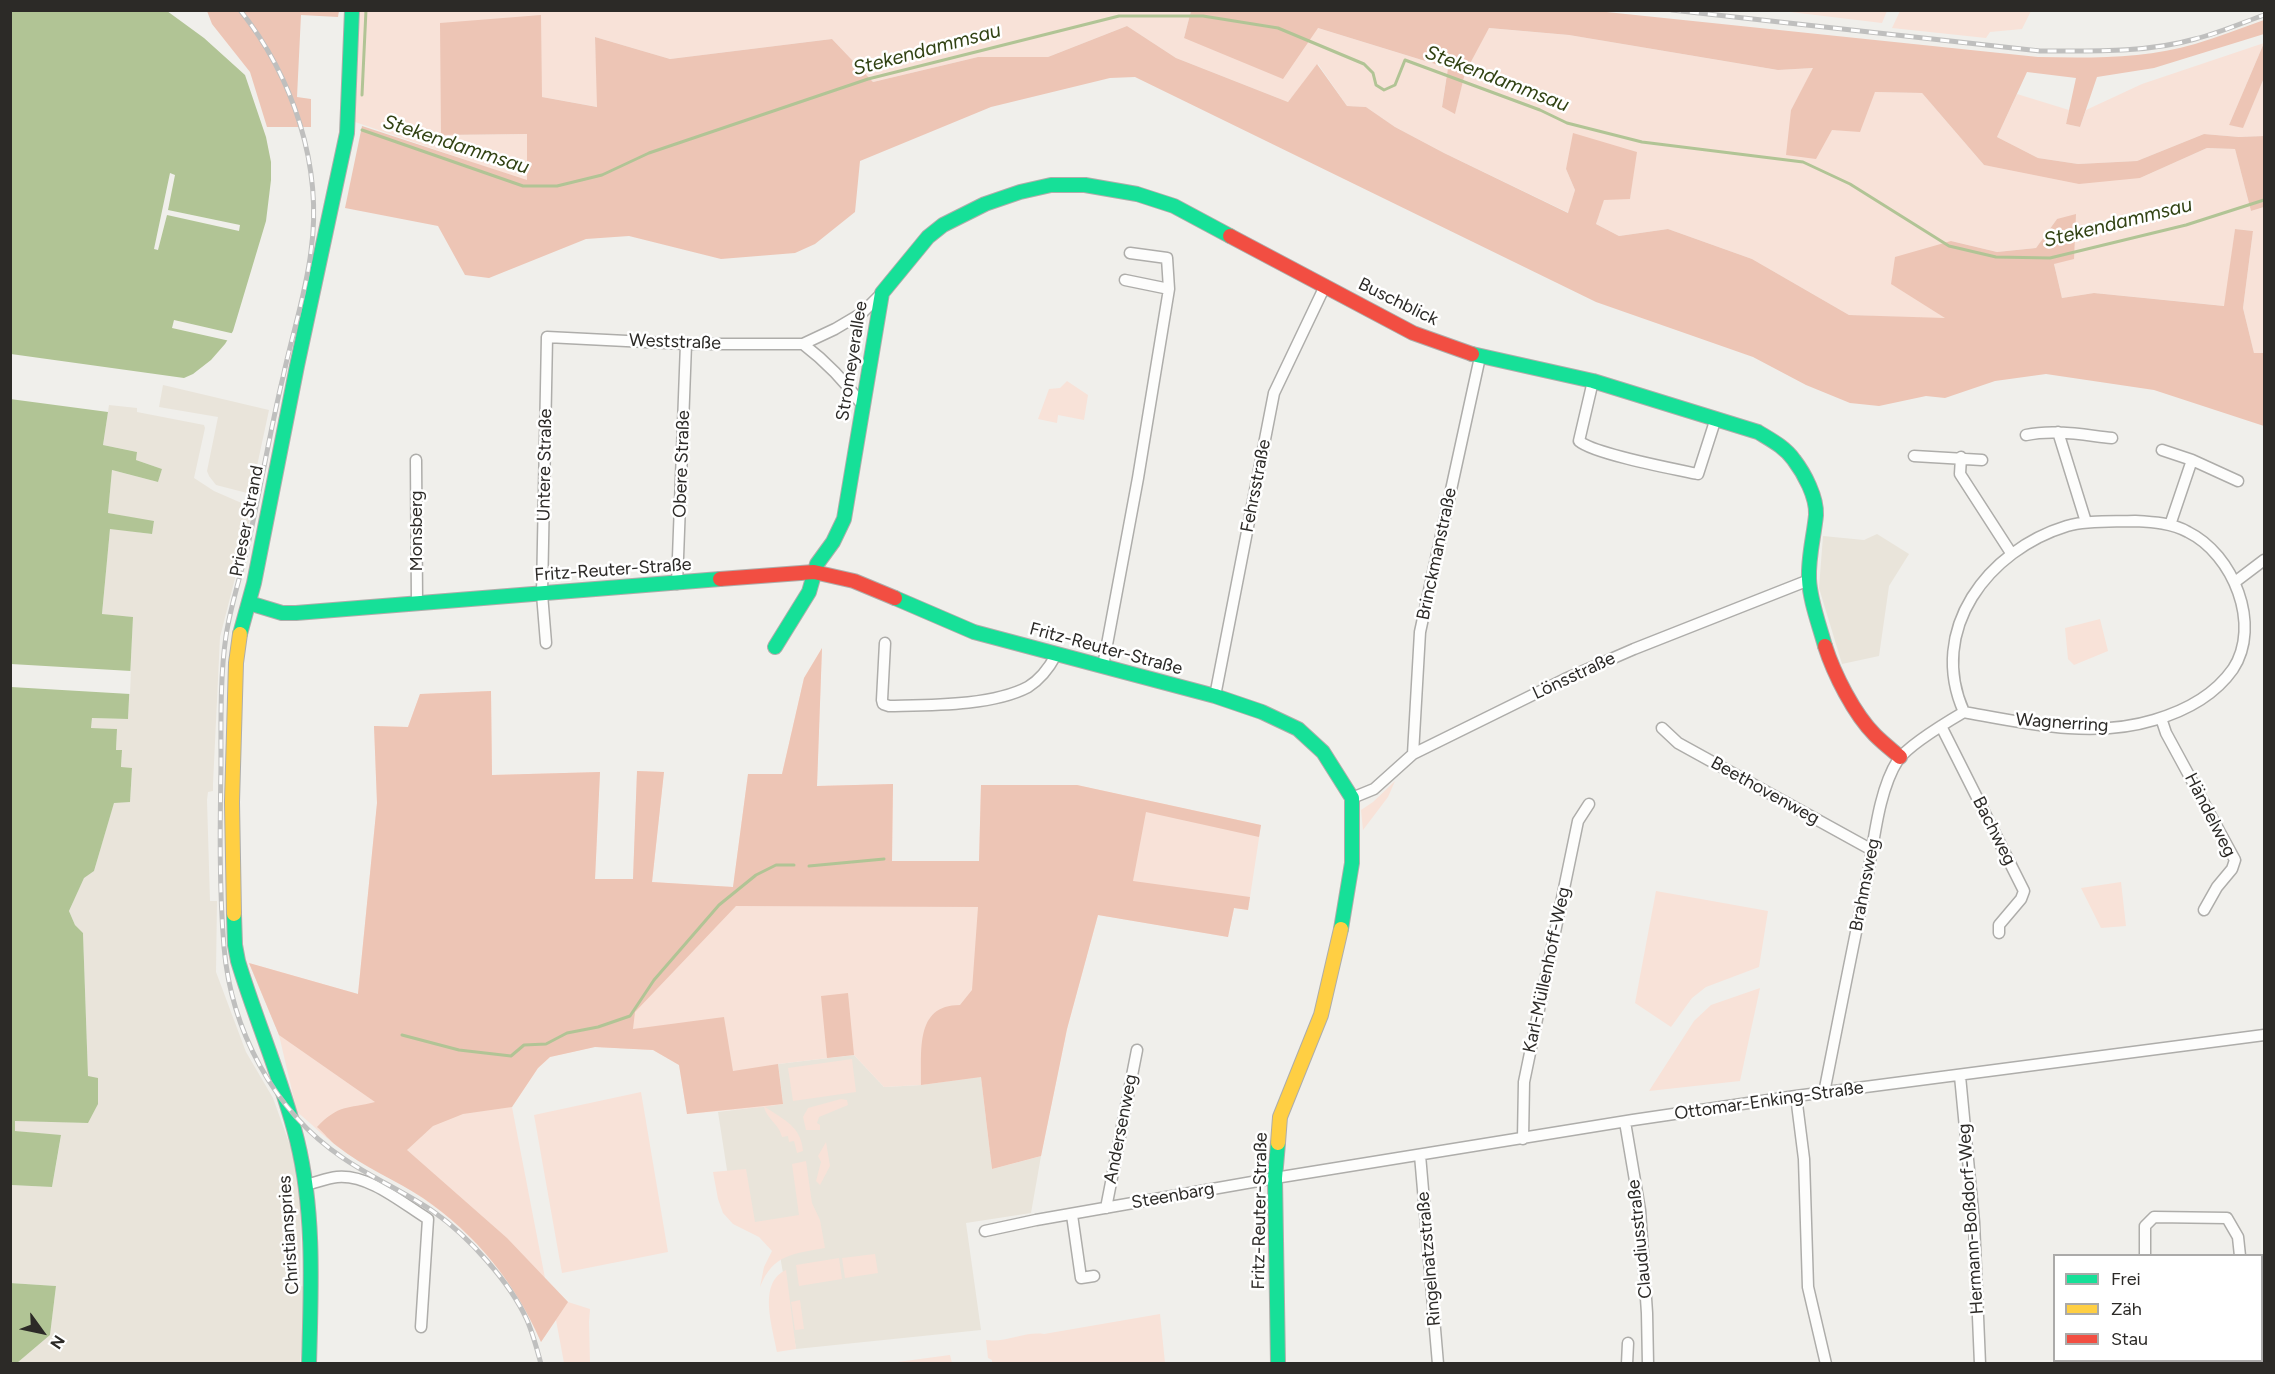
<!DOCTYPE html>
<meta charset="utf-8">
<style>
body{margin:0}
#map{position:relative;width:2275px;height:1374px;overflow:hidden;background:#f0efeb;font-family:Figtree,sans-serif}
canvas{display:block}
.frame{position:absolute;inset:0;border:12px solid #2c2a27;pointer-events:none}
.legend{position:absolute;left:2053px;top:1254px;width:210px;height:108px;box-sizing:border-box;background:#fff;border:2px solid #abaaa9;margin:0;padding:8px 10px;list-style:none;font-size:18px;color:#2c2a27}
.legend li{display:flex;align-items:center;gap:12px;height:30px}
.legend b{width:30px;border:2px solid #abaaa9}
.north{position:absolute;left:12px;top:1302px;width:60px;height:60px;-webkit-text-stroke:4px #fff;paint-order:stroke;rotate:123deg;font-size:16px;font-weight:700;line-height:24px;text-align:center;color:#2c2a27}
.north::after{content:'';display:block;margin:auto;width:21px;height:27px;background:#2c2a27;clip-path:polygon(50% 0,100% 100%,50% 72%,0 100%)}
</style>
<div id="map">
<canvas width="2275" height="1374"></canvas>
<div class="frame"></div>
<ul class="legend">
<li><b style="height:8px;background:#16e098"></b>Frei</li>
<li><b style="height:8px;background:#ffcf43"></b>Zäh</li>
<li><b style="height:8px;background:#f24e42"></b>Stau</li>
</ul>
<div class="north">N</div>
</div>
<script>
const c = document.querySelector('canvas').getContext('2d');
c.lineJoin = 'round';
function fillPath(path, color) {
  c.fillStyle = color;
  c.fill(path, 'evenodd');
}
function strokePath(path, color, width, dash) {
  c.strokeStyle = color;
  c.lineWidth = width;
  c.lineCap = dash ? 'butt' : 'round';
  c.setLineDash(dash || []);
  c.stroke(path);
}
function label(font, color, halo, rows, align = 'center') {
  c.font = font + ' Figtree,sans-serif';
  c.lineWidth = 5;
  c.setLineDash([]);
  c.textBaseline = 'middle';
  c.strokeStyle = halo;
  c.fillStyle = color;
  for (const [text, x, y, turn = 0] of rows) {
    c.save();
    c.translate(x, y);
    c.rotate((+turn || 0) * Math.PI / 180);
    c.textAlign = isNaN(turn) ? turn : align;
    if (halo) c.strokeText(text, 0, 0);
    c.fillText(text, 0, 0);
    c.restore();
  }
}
fillPath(new Path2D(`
 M163,385L269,410L251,494L216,485L209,476L207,471L218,417L159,407Z
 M109,405L137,408V412L204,425L205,428L194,478L214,491L253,508L220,637L213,784V791L208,792L207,800L210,901H217L216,972L246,1052L273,1098L292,1151L301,1209L300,1286L307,1287L300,1363H17L50,1335L56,1286L11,1283L10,1185L52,1187L61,1136L14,1131L15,1120L87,1123L88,1076L83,933L75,925L69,911L84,877L94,871L114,802L130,801L132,769L121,768L122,751L116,750L117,729L91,728L92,718L128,719L133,617L102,615L110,528L151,534L154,522L108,513L112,470L158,482L162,469L136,460L137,452L103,445Z
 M1877,534L1909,554L1889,586L1879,656L1842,664L1819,588L1823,536L1864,540Z
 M854,1055L884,1087L921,1085L981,1076L992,1169L1041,1156L1031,1213L966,1223L981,1330L796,1349L778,1244L744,1226L731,1196L718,1112L783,1104L778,1064Z`), '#e9e4da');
fillPath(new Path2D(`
 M360,11H1191L1184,38L1318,28L1448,68L1442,106L1455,113L1465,73L1488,28L1569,35L1778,70L1814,68L1791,110L1832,130L1875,92L1922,93L1984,165L2140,178L2207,148L2235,149L2251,211L2264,207V353H2254L2243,308L2253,231L2235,229L2225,306L2094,293L2062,298L2054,264L2057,219L2036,248L1997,252L1951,241L1946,319L1849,315L1752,259L1668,229L1619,236L1596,224L1604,199H1630L1636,152L1566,169L1575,190L1569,213L1444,153L1395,127L1366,107L1347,106L1318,64L1288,102L1176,58L1127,26L1048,57H978L873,82L832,39L670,59L595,37L598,107L542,97L441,23V135L528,134L527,181L355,122Z
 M1782,11L1887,10V11L1882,23Z
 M1900,11V10L2031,11L2022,29L1990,32L1986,38L1892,28Z
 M2264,43L2229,125L2243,127L2264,78V136L2239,137L2204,134L2137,161L2078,164L2038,158L1997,137L2017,94L2069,110L2066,124L2080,127L2086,110L2142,84Z
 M1067,381L1088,395L1084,420L1058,415L1057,423L1038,419L1049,389L1060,388Z
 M2100,619L2108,651L2074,665L2068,659L2065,628Z
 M822,648L817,786L893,784L892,861H979L981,785H1077L1261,825L1248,910L1234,908L1228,937L1098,915L1067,1029L1041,1156L992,1169L981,1077L921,1085L884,1087L854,1055L778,1064L783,1104L765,1107C784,1120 801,1126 803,1151L797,1153L794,1141L789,1142L788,1136L782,1137C779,1124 767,1119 764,1107L687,1114L679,1065L653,1050L595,1047L550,1057L538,1068L512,1107L545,1278L568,1302L590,1309L589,1322L590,1363H564L556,1320L541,1342C516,1284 476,1235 424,1199C397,1180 365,1167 338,1147C324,1137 311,1123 297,1112L279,1035L249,963L358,994L377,803L374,726L408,727L420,694L491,691L492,775L600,772L595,879H633L637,771L664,772L652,882L733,887L748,774H782L804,678Z
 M1395,781L1388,797L1363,830L1361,810L1373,802Z
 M2121,882L2126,926L2101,928L2081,888Z
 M1656,891L1768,911L1759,967L1706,987L1692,998L1671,1027L1635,1003Z
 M1760,988L1740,1081L1649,1091L1694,1021L1711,1005Z
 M852,1059L856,1092L793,1101L788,1068Z
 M641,1092L668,1252L562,1273L534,1115Z
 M841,1099L847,1100L848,1105L819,1117L817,1123L820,1125V1130H806L803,1117L808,1108Z
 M826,1142L830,1166L820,1185L816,1181L821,1162L818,1156Z
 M806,1161L812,1203L820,1220L825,1248C793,1254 773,1254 760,1287L764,1267L772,1251L759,1237L733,1224L723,1213L718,1199L713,1172L746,1169L755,1222L799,1215L792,1164Z
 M875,1254L878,1273L845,1278L842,1258Z
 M839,1258L842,1279L799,1286L796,1265Z
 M786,1270L796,1349L777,1352C773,1328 757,1283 786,1270Z
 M800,1300L804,1329L795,1330L791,1302Z
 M1160,1314L1165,1363H1149L1148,1362V1364H992V1360L988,1358L986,1340C1006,1343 1025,1331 1044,1334Z
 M950,1355L952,1363H890Z`), '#f8e2d8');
fillPath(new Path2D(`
 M207,11H339L338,17L301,15L297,97L311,99V127H267L250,72L212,24Z
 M1597,11L2038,57C2089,58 2145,59 2195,44C2218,37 2241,28 2264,20V34L2154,68L2097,77L2080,127L2066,124L2076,78L2027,72L1997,137L2038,158L2078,164L2137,161L2204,134L2239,137L2264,136V207L2251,211L2235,149L2207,148L2140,178L2079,184L1984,165L1922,93L1875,92L1860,132L1832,130L1816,159L1786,155L1791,110L1813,68L1778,70L1569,35L1489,28L1465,73L1455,114L1442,107L1448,68L1318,28L1283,79L1184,38L1191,11Z
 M541,15L542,97L597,107L595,37L670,59L832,39L873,82L978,57H1048L1127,26L1176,58L1288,102L1317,64L1347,106L1366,107L1395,127L1444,153L1568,213L1575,190L1566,169L1573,133L1637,152L1630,199L1604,200L1596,224L1619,236L1668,229L1752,259L1849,315L1945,318L1891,284L1895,257L1951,241L1997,252L2036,248L2057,219L2076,214L2074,259L2054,264L2062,298L2094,293L2224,306L2235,229L2253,231L2243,308L2254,353H2264V426L2154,390L2046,374L1995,381L1945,398L1926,396L1879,406L1850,403L1806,385L1753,357L1596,302L1135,77L1110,78L991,107L860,161L855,212L815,244L795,253L721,259L629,236L586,239L489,278L465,275L438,226L345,208L362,126L527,180V134L441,135L440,23Z
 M2264,43V78L2243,128L2229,125Z
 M822,648L817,786L893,784L892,861H979L981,785H1077L1261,825L1259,837L1146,812L1133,881L1250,897L1248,910L1234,908L1228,937L1098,915L1067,1029L1041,1156L992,1169L981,1077L921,1085C922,1052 914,1005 960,1005L972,990L978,907L736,906L635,1012L633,1029L724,1017L733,1071L778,1064L783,1104L687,1114L679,1065L653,1050L595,1047L550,1057L538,1068L512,1107L463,1114L433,1126L407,1150L507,1238L568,1302L541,1342C516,1284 476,1234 423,1198C396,1180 363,1167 337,1146C330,1141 324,1133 317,1127C339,1104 347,1109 375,1102L279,1035L249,963L358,994L377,803L374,726L408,727L420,694L491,691L492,775L600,772L595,879H633L637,771L664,772L652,882L733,887L748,774H782L804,678Z
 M848,993L854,1055L827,1058L821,996Z`), '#edc5b5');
fillPath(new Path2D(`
 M11,11H167L204,38L245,75L266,137L271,162V180L266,221L233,331L225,344L211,360L193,374L184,378L11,354Z
 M10,399L108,412L103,445L137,452L136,460L162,469L158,482L112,470L108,513L154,521L152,534L110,529L102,614L133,617L128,719L92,718L91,728L117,729L116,750H122L121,767L132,768L130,802L114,803L94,871L84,878L69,911L75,925L83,933L88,1076L98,1078V1104L88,1123L15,1121V1131L61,1135L52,1187L11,1185Z
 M10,1283L56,1286L50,1335L17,1363H11Z`), '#b1c495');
fillPath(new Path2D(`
 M170,173L175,175L168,210L240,225L239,231L167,215L158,250L154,249Z
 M174,320L235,334L230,341L172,328Z
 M11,664L131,671L130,694L11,687Z`), '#f0efeb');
strokePath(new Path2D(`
 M362,95L366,10
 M362,130L523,186H557L602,175L649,153L868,79L1119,16H1203L1278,28L1364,64L1373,73L1376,85L1384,90L1395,85L1405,60L1540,110L1567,123L1642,142L1803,162L1850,184L1949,246L1996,257L2050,258L2186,225L2264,200
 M809,866L884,859
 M402,1035L459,1050L511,1056L524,1045L546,1044L567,1033L598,1027L630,1016L654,980L719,905L756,875L776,865H794`), '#b1c495', 3);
const street = new Path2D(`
 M1125,280L1169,289
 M803,344C828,363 845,381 863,406
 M1593,381L1579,441C1594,454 1674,469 1698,474L1716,418
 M2058,432L2086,522
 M2026,435C2054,429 2083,435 2112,438
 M2162,450L2192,460L2238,481
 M1914,456L1982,460
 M1961,457L1960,474L2011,553
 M416,460L417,602
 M2135,521C2153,522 2172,523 2188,532C2233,554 2262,625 2233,669C2214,696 2185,711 2154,720C2092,739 2025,723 1964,712C1927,630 1988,550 2067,526C2089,520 2113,522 2135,521Z
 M2170,525L2192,460
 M2235,582L2264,560
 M677,584L686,344
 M546,643L542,594L547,337L686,344H803L835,329L862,313L882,293
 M885,643L882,700L883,704L889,706C930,705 992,706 1028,687C1041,679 1049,668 1056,655
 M1103,666L1138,478L1169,289L1167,258L1130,253
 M1215,696L1274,393L1325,286
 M2161,718L2166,733L2235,860L2232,869L2217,887L2204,910
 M1941,726L2024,891L2021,899L1999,925V933
 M1662,728L1678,743L1872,850
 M1413,754L1420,632L1480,357
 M1352,798L1374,789L1413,754L1565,679L1634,649L1809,580
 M1960,1076L1974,1222L1980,1364
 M1824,1093C1838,1022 1852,950 1867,879C1874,843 1878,791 1898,760C1909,745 1947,722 1964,712
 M1796,1096L1804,1159L1808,1287L1826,1364
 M1625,1122L1640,1210L1647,1313L1648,1364
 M1523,1139L1524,1082L1578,821L1589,804
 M1420,1155L1438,1364
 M305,1185C316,1183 326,1178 337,1177C369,1174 402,1203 428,1219L421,1327
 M1106,1208L1137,1050
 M1072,1215L1081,1278L1094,1276
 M985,1231L1036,1220L1275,1178L1633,1120L1796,1096L2264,1035
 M2145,1256V1226L2154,1217L2227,1218L2238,1237L2240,1256
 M2154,1360L2155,1364
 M1627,1364L1628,1343
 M2237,1364L2238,1360`);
const fast = new Path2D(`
 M1472,354L1593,381L1758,432C1771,440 1785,447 1794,460C1804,473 1817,497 1816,515C1814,536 1808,557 1809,579C1810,601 1819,624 1825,646
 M895,598L974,632L1215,696L1262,712L1298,729L1323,752L1352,798V863L1341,929
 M249,603L282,613H296L720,579
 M240,634L254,583L297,366L347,133L352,10
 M775,647L809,592L817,564L833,542L844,519L882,293L928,237L943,225L985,204L1020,192L1051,185H1085L1137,194L1174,206L1230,236
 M234,914L235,945L238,961C256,1021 282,1079 297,1140C315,1213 311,1289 309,1364
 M1278,1143L1275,1178L1278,1364`);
const slow = new Path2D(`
 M234,914L232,802L236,663L240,634
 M1278,1143L1280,1117L1321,1015L1341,929`);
const jam = new Path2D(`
 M1230,236L1413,333L1472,354
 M720,579L814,572L854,581L895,598
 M1825,646C1834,674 1854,714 1875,735C1883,743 1892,750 1900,757`);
strokePath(street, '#aeadaa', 13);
strokePath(fast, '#aeadaa', 16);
strokePath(slow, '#aeadaa', 16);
strokePath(jam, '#aeadaa', 16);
strokePath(street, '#fdfdfc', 10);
strokePath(fast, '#16e098', 14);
strokePath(slow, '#ffcf43', 14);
strokePath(jam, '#f24e42', 14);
const rail = new Path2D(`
 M240,10C293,77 323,166 311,251C306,293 292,335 283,377C270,431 261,486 249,540C242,572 231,603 226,636C220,676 221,724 221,765C220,825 219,886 224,947C231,1029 273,1111 343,1158C372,1178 405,1192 434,1212C468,1236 510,1282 527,1320C533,1334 537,1349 541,1364
 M1672,10L2040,51C2090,51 2146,53 2195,39C2219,33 2242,23 2264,15`);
strokePath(rail, '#bfbfbe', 5);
strokePath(rail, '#fff', 3, [9]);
label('18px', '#2c2a27', '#fff', [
 ["Buschblick",1398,302,26],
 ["Weststraße",675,342,2],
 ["Stromeyerallee",852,361,-81],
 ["Obere Straße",682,464,-88],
 ["Untere Straße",545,465,-89],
 ["Fehrsstraße",1256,486,-79],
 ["Prieser Strand",247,521,-79],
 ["Monsberg",417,531,-90],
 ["Brinckmanstraße",1437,554,-78],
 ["Fritz-Reuter-Straße",613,570,-4],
 ["Fritz-Reuter-Straße",1106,649,15],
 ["Lönsstraße",1574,676,-25],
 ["Wagnerring",2062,723,4],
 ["Beethovenweg",1765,791,29],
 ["Händelweg",2210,815,63],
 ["Bachweg",1994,831,63],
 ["Brahmsweg",1865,885,-79],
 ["Karl-Müllenhoff-Weg",1547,970,-78],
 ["Ottomar-Enking-Straße",1769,1101,-8],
 ["Andersenweg",1121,1129,-79],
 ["Steenbarg",1173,1196,-10],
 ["Fritz-Reuter-Straße",1260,1211,-89],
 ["Hermann-Boßdorf-Weg",1971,1219,-94],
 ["Christianspries",289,1235,-94],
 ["Claudiusstraße",1640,1239,-96],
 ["Ringelnatzstraße",1429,1259,-95]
]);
label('italic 20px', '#314213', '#fff', [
 ["Stekendammsau",927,50,-15],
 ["Stekendammsau",1497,79,21],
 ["Stekendammsau",456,145,18],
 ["Stekendammsau",2118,223,-14]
]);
</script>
